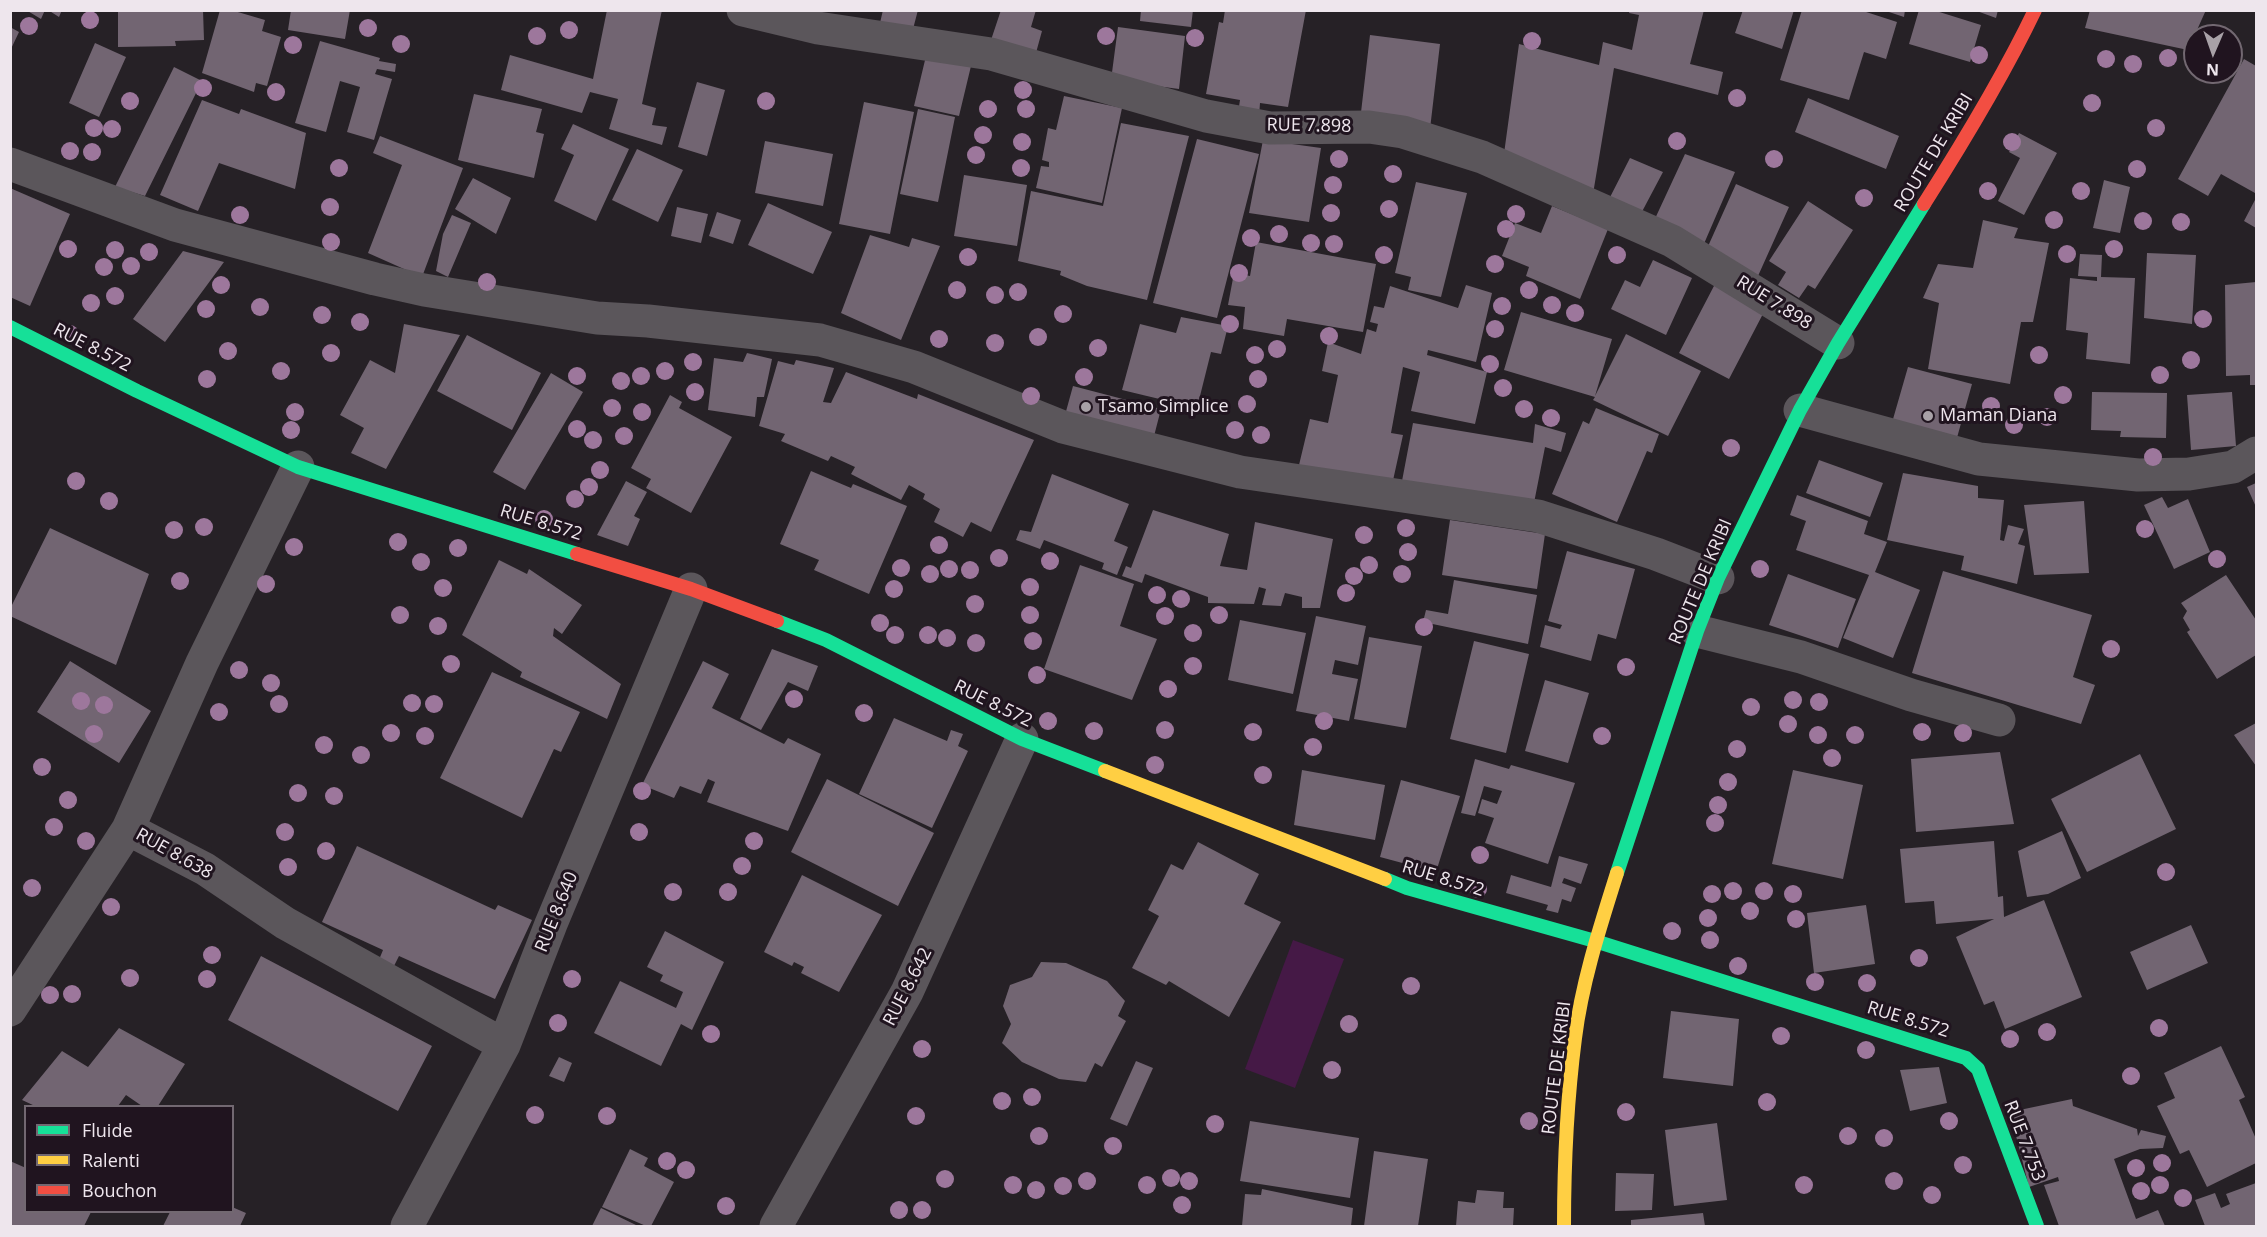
<!DOCTYPE html>
<style>
body{margin:0}
#map{position:relative;width:2267px;height:1237px;overflow:hidden;background:#262126;font-family:"Open Sans",sans-serif}
canvas{display:block}
.frame{position:absolute;inset:0;border:12px solid #eee6ed;pointer-events:none}
.legend{position:absolute;left:24px;top:1105px;width:210px;height:108px;box-sizing:border-box;background:#20141f;border:2px solid #726871;margin:0;padding:8px 10px;list-style:none;font-size:18px;color:#eee6ed}
.legend li{display:flex;align-items:center;gap:12px;height:30px}
.legend b{width:30px;border:2px solid #726871}
.north{position:absolute;left:2183px;top:24px;width:60px;height:60px;box-sizing:border-box;background:#20141f;border:2px solid #726871;border-radius:50%;rotate:182deg;font-size:16px;font-weight:700;line-height:24px;text-align:center;color:#eee6ed}
.north::after{content:'';display:block;margin:auto;width:21px;height:27px;background:#a8a1a7;clip-path:polygon(50% 0,100% 100%,50% 72%,0 100%)}
</style>
<div id="map">
<canvas width="2267" height="1237"></canvas>
<div class="frame"></div>
<ul class="legend">
<li><b style="height:8px;background:#16e098"></b>Fluide</li>
<li><b style="height:8px;background:#ffcf43"></b>Ralenti</li>
<li><b style="height:8px;background:#f24e42"></b>Bouchon</li>
</ul>
<div class="north">N</div>
</div>
<script>
const c = document.querySelector('canvas').getContext('2d');
c.lineJoin = 'round';
function fillPath(path, color) {
  c.fillStyle = color;
  c.fill(path, 'evenodd');
}
function strokePath(path, color, width, dash) {
  c.strokeStyle = color;
  c.lineWidth = width;
  c.lineCap = dash ? 'butt' : 'round';
  c.setLineDash(dash || []);
  c.stroke(path);
}
function label(font, color, halo, rows, align = 'center') {
  c.font = font + ' "Open Sans",sans-serif';
  c.lineWidth = 6;
  c.setLineDash([]);
  c.textBaseline = 'middle';
  c.strokeStyle = halo;
  c.fillStyle = color;
  for (const [text, x, y, turn = 0] of rows) {
    c.save();
    c.translate(x, y);
    c.rotate((+turn || 0) * Math.PI / 180);
    c.textAlign = isNaN(turn) ? turn : align;
    if (halo) c.strokeText(text, 0, 0);
    c.fillText(text, 0, 0);
    c.restore();
  }
}
fillPath(new Path2D(`
 M1293,940L1344,959L1295,1088L1245,1069Z`), '#451946');
fillPath(new Path2D(`
 M26,10H45L41,19Z
 M48,10H62L59,17Z
 M118,10H203L204,40L175,41L176,46L118,47Z
 M220,10H231L265,20L262,31L281,37L267,86L256,83L254,92L202,73Z
 M291,10H350L345,39L288,30Z
 M607,10H662L642,104L656,108L652,125L667,127L662,145L609,129L618,99L590,92L582,113L501,90L510,55L593,79Z
 M883,10H918L913,29L880,23Z
 M1001,10H1036L1031,27L1042,31L1034,60L989,46Z
 M1141,10H1193L1191,27L1140,21Z
 M1225,10H1306L1288,107L1260,103L1259,117L1238,113L1240,100L1206,94L1219,22L1223,23Z
 M1630,10H1704L1690,64L1723,72L1718,95L1614,68L1591,206L1503,161L1519,44L1599,65L1603,42L1632,50L1639,15L1629,13Z
 M1743,10H1794L1782,49L1735,33Z
 M1802,10H1860L1897,22L1886,59L1864,52L1849,100L1780,80Z
 M1883,10H1905L1904,17Z
 M1919,10H1933L1981,25L1970,62L1909,44Z
 M1974,10H1998L1996,18Z
 M2090,10H2206L2188,50L2085,28Z
 M10,27L19,32L10,51Z
 M1118,27L1185,36L1179,89L1111,80Z
 M1370,35L1440,44L1430,129L1360,121Z
 M320,41L380,58L379,61L396,64L395,72L377,69L375,74L392,79L374,140L347,132L360,87L340,81L326,132L295,123Z
 M95,43L126,57L99,117L69,103Z
 M926,56L971,66L959,116L914,106Z
 M2244,59L2256,66V189L2255,193L2221,174L2208,196L2178,179Z
 M174,67L202,81L145,196L115,187Z
 M697,82L725,90L707,156L678,147Z
 M474,94L542,109L536,132L544,134L534,178L458,160Z
 M1064,96L1122,108L1102,203L1036,188L1041,166L1049,167V162L1042,160L1048,128L1056,130Z
 M1808,98L1899,136L1886,169L1795,132Z
 M202,100L239,114L241,109L306,133L295,189L219,163L198,211L160,195Z
 M864,102L914,112L890,234L839,224Z
 M918,109L955,117L938,202L900,194Z
 M1121,123L1189,136L1147,300L1087,286L1060,275L1061,271L1018,261L1031,191L1103,206Z
 M573,124L629,149L596,221L554,201L574,155L561,149Z
 M2019,133L2057,153L2024,215L1998,201L2020,158L2009,152Z
 M380,136L463,168L422,277L368,253L402,165L373,153Z
 M1197,139L1259,154L1217,318L1153,303Z
 M1263,140L1321,148L1309,222L1249,213Z
 M765,141L833,154L823,206L755,193Z
 M637,149L683,170L658,222L612,200Z
 M1685,154L1735,172L1703,246L1653,223Z
 M1630,158L1663,172L1636,223L1605,207Z
 M964,175L1027,185L1017,246L954,236Z
 M473,178L511,198L496,234L455,209Z
 M2104,180L2130,187L2120,233L2093,228Z
 M1416,182L1467,193L1441,297L1408,290L1411,277L1395,273Z
 M1736,184L1789,207L1758,276L1705,253Z
 M10,188L70,214L30,306L10,297Z
 M2256,198V228L2244,221Z
 M1808,201L1853,230L1815,289L1808,285L1799,298L1778,285L1786,272L1769,261Z
 M768,203L832,232L813,274L748,245Z
 M1552,206L1608,229L1580,299L1526,276L1529,267L1502,256L1515,223L1541,233Z
 M677,207L708,214L701,243L671,236Z
 M717,212L741,220L733,244L709,236Z
 M452,215L471,223L448,277L436,271L443,234Z
 M1983,220L2018,228L2014,238L2049,243L2033,322H2021L2010,384L1928,369L1939,303L1923,298L1938,264L1973,268Z
 M870,235L909,247L912,238L940,246L901,340L841,313Z
 M1256,242L1376,264L1363,332L1287,319L1284,336L1243,329L1245,307L1228,305L1234,273L1250,276Z
 M183,251L224,262L165,342L133,319Z
 M2147,253L2196,255L2192,324L2144,318Z
 M2080,254L2102,255L2101,277L2135,278L2130,364L2086,359L2088,333L2066,330L2070,278L2097,281V277L2078,276Z
 M1653,260L1692,278L1666,335L1611,309L1625,280L1640,287Z
 M2256,282V385H2250V375L2226,376L2225,285Z
 M1715,284L1765,310L1729,379L1679,353Z
 M1466,285L1492,293L1476,362L1428,350L1427,355L1487,372L1475,424L1411,411L1420,372L1403,367L1391,433L1403,435L1392,485L1299,465L1310,419L1328,423L1338,375L1322,371L1328,342L1361,354L1367,329L1376,332L1378,324L1370,322L1374,306L1384,308L1390,286L1458,308Z
 M1521,312L1612,339L1595,396L1626,334L1701,371L1668,436L1593,400L1595,397L1504,370Z
 M1181,317L1228,326L1221,354L1211,352L1197,408L1122,390L1140,324L1176,333Z
 M404,324L460,335L386,469L351,453L364,428L340,415L370,360L395,373Z
 M467,335L541,373L512,430L437,391Z
 M747,353L772,359L764,397H757L755,417L708,410L714,358L743,362Z
 M796,360L834,368L823,402L831,403L846,372L917,399L918,394L1034,440L991,532L971,522L963,537L934,522L940,509L923,499L925,494L909,485L901,500L851,474L855,467L831,456L828,461L781,441L785,434L759,426L778,361L794,365Z
 M1908,367L1972,384L1953,452L1889,433Z
 M551,373L583,392L525,490L493,472Z
 M1073,386L1161,409L1153,440L1065,415Z
 M2092,392L2167,393L2166,438L2120,437L2121,431L2091,430Z
 M2232,392L2236,446L2191,450L2187,395Z
 M670,395L682,402L679,408L732,437L691,513L646,488L651,479L631,468Z
 M1596,408L1659,434L1652,453L1647,451L1617,522L1552,494L1583,421L1589,424Z
 M1413,423L1533,443L1535,424L1566,433L1561,452L1545,447L1533,508L1402,481Z
 M1819,460L1883,483L1870,517L1806,493Z
 M811,471L851,488L853,484L907,506L869,594L814,570L819,560L780,544Z
 M1903,473L1978,486V498L2004,500L2000,540L2004,541L2008,525L2024,529L2018,544L2025,546L2017,584L1961,570L1964,556L1887,540Z
 M1052,474L1129,504L1114,541L1128,547L1117,575L1102,569L1104,563L1044,540L1040,549L1016,540L1020,530L1031,532Z
 M626,481L647,492L634,516L640,519L628,546L597,535Z
 M2256,483V507L2247,487Z
 M1797,495L1868,521L1864,534L1887,542L1875,572L1920,590L1893,658L1843,638L1869,575L1796,550L1806,521L1790,515Z
 M2162,497L2168,508L2188,499L2210,552L2174,569L2144,505Z
 M2084,501L2089,573L2034,575L2024,505Z
 M1153,510L1229,534L1220,566L1247,570L1255,522L1333,539L1320,608H1302V597L1285,593L1281,606L1262,605L1266,589L1259,587L1254,604L1208,603V597L1145,574L1142,583L1122,576L1126,566L1131,568Z
 M1450,520L1545,534L1537,589L1442,575Z
 M50,528L149,574L116,665L10,616V609Z
 M1567,551L1635,569L1616,639L1598,634L1591,661L1540,647L1545,625L1560,629L1562,625L1548,621Z
 M499,560L527,574L529,569L582,605L562,634L554,628L553,636L621,684L607,719L520,677L522,672L462,635Z
 M1080,565L1134,584L1120,626L1157,639L1132,700L1044,669Z
 M1943,571L2092,615L2073,677L2095,685L2081,724L1912,673Z
 M1788,574L1856,599L1838,648L1769,625Z
 M2226,575L2256,620V655L2217,679L2187,632L2190,630L2183,618L2187,611L2181,603Z
 M1454,580L1537,595L1528,644L1423,622L1426,610L1448,614Z
 M1316,616L1366,626L1358,665L1335,660L1332,674L1358,679L1349,721L1296,711Z
 M1240,620L1306,633L1293,694L1228,680Z
 M1369,637L1422,646L1406,728L1354,719Z
 M1474,641L1529,654L1506,753L1450,739Z
 M772,649L818,666L808,691L788,682L761,730L740,719Z
 M70,661L151,711L119,763L37,712Z
 M703,661L729,674L712,708L784,744L788,738L821,754L788,831L707,802L715,782L708,779L701,794L680,786L674,798L642,785Z
 M492,672L580,712L561,752L554,749L522,818L440,778Z
 M1545,680L1589,693L1568,763L1525,751Z
 M894,718L947,741L951,730L963,734L958,746L968,751L932,828L859,794Z
 M2256,723V766L2234,735Z
 M2000,752L2014,824L1916,832L1911,759Z
 M2140,754L2176,829L2087,872L2051,799Z
 M1475,759L1509,769L1511,765L1575,783L1548,864L1485,843L1494,818L1478,813L1482,799L1497,804L1502,791L1484,786L1475,816L1461,813Z
 M1302,770L1385,785L1375,840L1294,825Z
 M1793,770L1863,785L1843,879L1772,864Z
 M827,779L934,833L898,906L791,852Z
 M1401,780L1460,796L1436,872L1380,857Z
 M2062,831L2081,878L2048,894L2027,897L2018,851Z
 M1994,841L1998,897L2003,896L2004,917L2044,900L2082,997L2005,1029L1994,1001L1984,1005L1956,937L1994,919L1936,924L1934,901L1905,903L1900,849Z
 M1198,842L1259,874L1244,904L1281,922L1229,1017L1169,981L1166,985L1132,968L1159,916L1148,910L1171,864L1183,870Z
 M357,846L495,910L498,905L532,920L495,999L399,956L390,974L376,967L383,950L322,922Z
 M1559,856L1588,864L1581,884L1564,878L1562,883L1576,888L1571,902L1562,899L1558,913L1546,910L1548,905L1506,893L1511,875L1551,887Z
 M802,875L882,915L839,992L801,973L804,967L794,962L792,966L764,952Z
 M1866,905L1875,964L1814,973L1807,913Z
 M2191,925L2208,963L2147,990L2130,952Z
 M665,931L724,962L692,1030L681,1024L661,1066L594,1033L620,981L676,1008L683,992L660,981L663,975L647,967Z
 M261,956L432,1046L398,1111L228,1020Z
 M1041,962L1066,963L1107,981L1125,1001L1118,1016L1126,1021L1102,1067L1095,1063L1086,1082L1059,1079L1022,1062L1002,1043L1011,1024L1003,1006L1010,985L1032,977Z
 M1671,1011L1739,1019L1733,1086L1663,1078Z
 M119,1028L185,1064L158,1106H142L126,1095L118,1106H35L22,1100L62,1051L88,1067Z
 M2221,1046L2245,1097L2239,1100L2256,1139V1163L2207,1187L2189,1150L2180,1154L2157,1106L2175,1098L2164,1073Z
 M559,1057L572,1063L564,1082L549,1076Z
 M1136,1061L1153,1068L1127,1126L1110,1119Z
 M1939,1067L1947,1103L1910,1111L1900,1070Z
 M2072,1099L2073,1106L2137,1129L2138,1136L2141,1130L2166,1136L2163,1148L2140,1149L2114,1159L2136,1219L2158,1210L2165,1226H2059L2044,1185L2059,1181L2058,1177L2029,1187L2010,1112Z
 M1250,1121L1359,1138L1350,1198L1240,1181Z
 M1717,1123L1727,1200L1674,1206L1665,1130Z
 M630,1149L648,1158L644,1166L674,1182L651,1226H646L602,1207Z
 M1374,1151L1428,1159L1418,1226H1364Z
 M10,1161L26,1168V1212H91L84,1226L10,1225Z
 M1616,1173L1654,1174L1652,1210L1615,1211Z
 M2256,1183V1226H2205L2195,1200L2215,1193L2221,1208L2230,1204L2226,1194Z
 M1262,1189L1353,1208L1351,1226H1242L1245,1194L1261,1195Z
 M1477,1190L1504,1192L1503,1208H1514L1513,1226H1456L1458,1201L1475,1203Z
 M232,1207L246,1213L240,1226H163L170,1212H232Z
 M601,1208L638,1226H592Z
 M1703,1213L1705,1226H1631V1220Z`), '#726572');
strokePath(new Path2D(`
 M743,10L818,28L991,54L1206,116L1270,128L1369,127L1403,132L1482,157L1672,241L1838,343
 M10,164L175,225L375,279L424,290L597,318L648,321L820,340L914,367L1063,427L1240,472L1538,516L1656,554L1718,578
 M1800,410L1979,459L2138,475L2189,474L2233,467L2256,453
 M298,467L202,663L128,829L205,869L285,923L504,1045
 M1697,631L1801,657L1911,695L1999,720
 M10,1010L128,829
 M407,1226L504,1045L551,924L691,589
 M776,1226L907,992L1022,739`), '#5b565b', 33);
strokePath(new Path2D(`
 M10,327L137,391L298,467L577,554
 M777,621L826,640L1022,739L1105,771
 M1617,873L1697,631L1718,578L1800,410L1838,343L1924,204
 M1385,879L1407,888L1595,941L1966,1058L1978,1069L2037,1226`), '#16e098', 14);
strokePath(new Path2D(`
 M1105,771L1385,879
 M1564,1226C1564,1163 1567,1100 1575,1038C1582,982 1600,927 1617,873`), '#ffcf43', 14);
strokePath(new Path2D(`
 M1924,204C1964,141 2003,77 2035,10
 M577,554L691,589L777,621`), '#f24e42', 14);
c.fillStyle = '#9d779c';
for (const [x, y] of [
 [90,20],
 [29,26],
 [368,28],
 [569,30],
 [537,36],
 [1106,36],
 [1195,38],
 [1532,41],
 [401,44],
 [293,45],
 [1979,55],
 [2168,58],
 [2106,59],
 [2133,64],
 [203,88],
 [1023,90],
 [276,92],
 [1737,98],
 [130,101],
 [766,101],
 [2092,103],
 [988,109],
 [1026,109],
 [94,128],
 [2156,128],
 [112,129],
 [983,135],
 [1677,141],
 [1022,142],
 [2012,142],
 [70,151],
 [92,152],
 [976,155],
 [1339,159],
 [1774,159],
 [339,168],
 [1021,168],
 [2137,169],
 [1393,174],
 [1333,185],
 [1988,191],
 [2081,191],
 [1864,198],
 [330,207],
 [1389,209],
 [1331,213],
 [1516,214],
 [240,215],
 [2054,220],
 [2143,221],
 [2181,222],
 [1506,229],
 [1279,234],
 [1251,238],
 [331,242],
 [1311,243],
 [1334,244],
 [68,249],
 [2114,249],
 [115,250],
 [149,252],
 [2067,254],
 [1384,255],
 [1617,255],
 [968,257],
 [1495,264],
 [131,266],
 [104,267],
 [1239,273],
 [487,282],
 [221,285],
 [957,290],
 [1529,290],
 [1018,292],
 [995,295],
 [115,296],
 [91,303],
 [1552,305],
 [1502,306],
 [260,307],
 [206,309],
 [1575,313],
 [1063,314],
 [322,315],
 [2203,319],
 [360,322],
 [1230,324],
 [1495,329],
 [70,334],
 [1329,336],
 [1038,337],
 [939,339],
 [995,343],
 [1098,348],
 [1277,349],
 [228,351],
 [331,353],
 [1255,355],
 [2039,355],
 [2191,360],
 [693,362],
 [1490,364],
 [281,371],
 [665,371],
 [2160,375],
 [577,376],
 [641,376],
 [1084,377],
 [207,379],
 [1258,379],
 [621,381],
 [1503,388],
 [695,392],
 [2063,395],
 [1031,396],
 [1247,404],
 [1991,406],
 [612,408],
 [1524,409],
 [295,412],
 [642,412],
 [2047,417],
 [1551,418],
 [2014,425],
 [577,429],
 [291,430],
 [1235,430],
 [1261,435],
 [624,436],
 [593,440],
 [1731,448],
 [2153,457],
 [600,470],
 [76,481],
 [589,487],
 [575,499],
 [109,501],
 [544,519],
 [204,527],
 [1406,528],
 [2145,529],
 [174,530],
 [1364,535],
 [398,542],
 [939,545],
 [294,547],
 [458,548],
 [1408,552],
 [999,558],
 [2217,559],
 [1050,561],
 [421,562],
 [1369,565],
 [901,568],
 [949,569],
 [1760,569],
 [970,570],
 [930,574],
 [1402,574],
 [1354,576],
 [180,581],
 [266,584],
 [1030,587],
 [443,588],
 [894,589],
 [1346,593],
 [1157,595],
 [1181,599],
 [975,604],
 [400,615],
 [1030,615],
 [1219,615],
 [1165,616],
 [880,623],
 [438,626],
 [1424,627],
 [1193,633],
 [895,635],
 [928,635],
 [947,638],
 [1033,641],
 [976,643],
 [2111,649],
 [451,664],
 [1193,666],
 [1626,667],
 [239,670],
 [1037,675],
 [271,683],
 [1168,689],
 [794,699],
 [1793,700],
 [81,701],
 [1819,702],
 [412,703],
 [279,704],
 [434,704],
 [104,705],
 [1751,707],
 [219,712],
 [864,713],
 [1048,721],
 [1324,721],
 [1788,724],
 [1165,730],
 [1094,731],
 [1253,732],
 [1922,732],
 [391,733],
 [1963,733],
 [94,734],
 [1818,735],
 [1855,735],
 [425,736],
 [1602,736],
 [324,745],
 [1313,747],
 [1737,749],
 [361,755],
 [1832,758],
 [1155,765],
 [42,767],
 [1263,775],
 [1728,782],
 [642,791],
 [298,793],
 [334,796],
 [68,800],
 [1718,805],
 [1715,823],
 [54,827],
 [285,832],
 [639,832],
 [86,841],
 [754,841],
 [326,851],
 [1480,855],
 [742,866],
 [288,867],
 [2166,872],
 [32,888],
 [1478,889],
 [1733,891],
 [1764,891],
 [673,892],
 [728,892],
 [1712,894],
 [1793,894],
 [111,907],
 [1750,911],
 [1708,918],
 [1796,919],
 [1672,931],
 [1710,940],
 [212,955],
 [1919,958],
 [1738,966],
 [130,978],
 [207,979],
 [572,979],
 [1815,982],
 [1867,983],
 [1411,986],
 [72,994],
 [50,995],
 [558,1023],
 [1349,1024],
 [2159,1028],
 [2047,1032],
 [711,1034],
 [1781,1036],
 [2010,1039],
 [922,1049],
 [1866,1050],
 [1332,1070],
 [2131,1076],
 [1032,1097],
 [1002,1101],
 [1767,1102],
 [1626,1112],
 [535,1115],
 [607,1116],
 [916,1116],
 [1529,1121],
 [1949,1121],
 [1215,1124],
 [1039,1136],
 [1848,1136],
 [1884,1138],
 [1113,1146],
 [667,1161],
 [2162,1163],
 [1963,1165],
 [2136,1168],
 [686,1170],
 [1171,1178],
 [945,1179],
 [1087,1181],
 [1189,1181],
 [1894,1181],
 [1013,1185],
 [1147,1185],
 [1804,1185],
 [2160,1185],
 [1063,1186],
 [1036,1190],
 [2141,1191],
 [1932,1195],
 [2183,1198],
 [1182,1205],
 [726,1206],
 [899,1210],
 [922,1210]
]) {
  c.beginPath();
  c.arc(x, y, 9, 0, 2 * Math.PI);
  c.fill();
}
for (const [x, y, r, color] of [
 [1086,407,6,"#a8a1a7"],
 [1928,416,6,"#a8a1a7"]
]) {
  const dot = new Path2D();
  dot.arc(x, y, r, 0, 2 * Math.PI);
  c.fillStyle = color;
  c.fill(dot);
  strokePath(dot, '#20141f', 2);
}
label('18px', '#eee6ed', '#20141f', [
 ["RUE 7.898",1309,126,1],
 ["ROUTE DE KRIBI",1934,153,-59],
 ["RUE 7.898",1774,303,32],
 ["RUE 8.572",92,348,27],
 ["RUE 8.572",541,523,17],
 ["ROUTE DE KRIBI",1701,582,-67],
 ["RUE 8.572",993,704,26],
 ["RUE 8.638",174,854,29],
 ["RUE 8.572",1443,879,17],
 ["RUE 8.640",557,912,-68],
 ["RUE 8.642",908,987,-63],
 ["RUE 8.572",1908,1020,17],
 ["ROUTE DE KRIBI",1557,1068,-83],
 ["RUE 7.753",2024,1141,69]
]);
label('18px', '#eee6ed', '#20141f', [
 ["Tsamo Simplice",1098,407],
 ["Maman Diana",1940,416]
], 'left');
</script>
